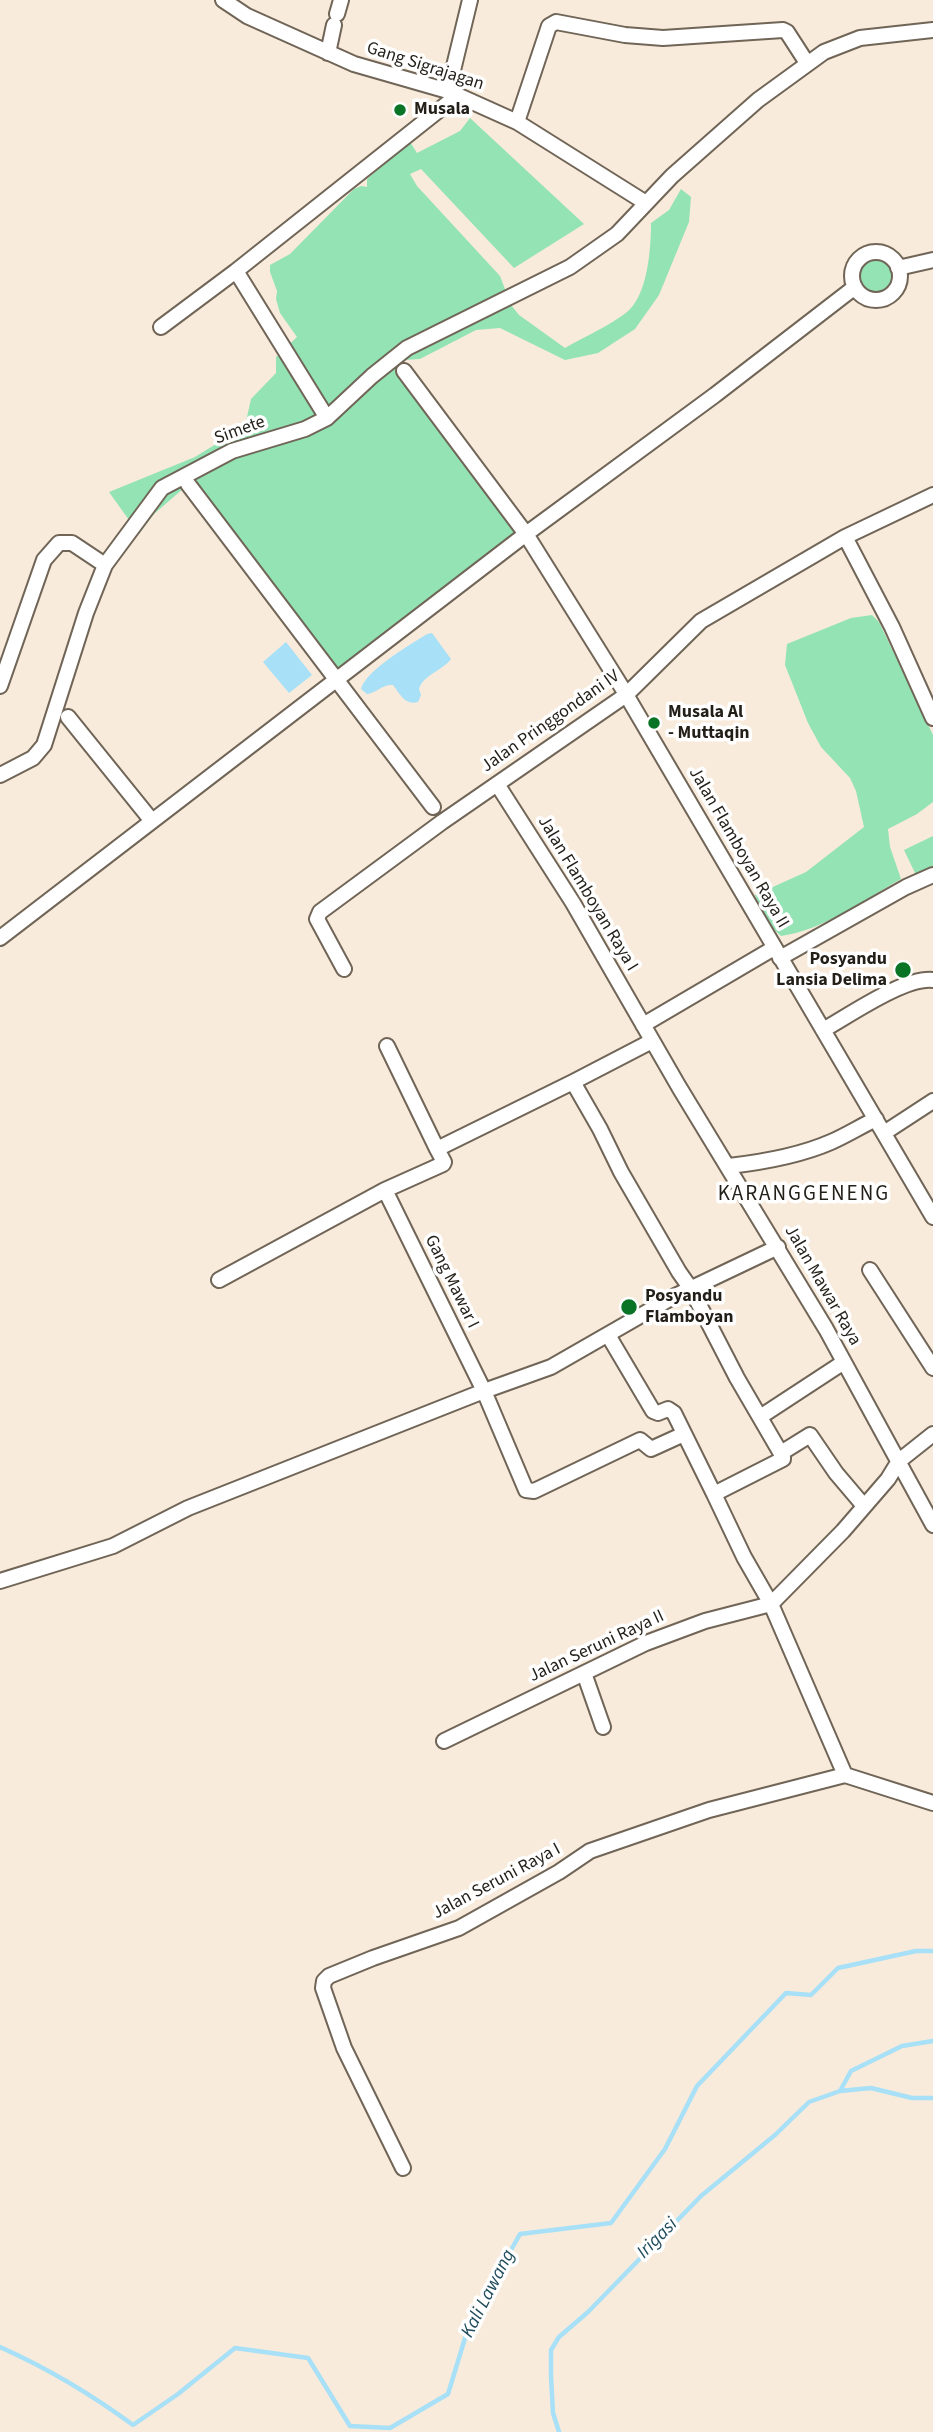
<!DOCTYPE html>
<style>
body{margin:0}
canvas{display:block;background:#f8ebdb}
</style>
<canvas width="933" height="2432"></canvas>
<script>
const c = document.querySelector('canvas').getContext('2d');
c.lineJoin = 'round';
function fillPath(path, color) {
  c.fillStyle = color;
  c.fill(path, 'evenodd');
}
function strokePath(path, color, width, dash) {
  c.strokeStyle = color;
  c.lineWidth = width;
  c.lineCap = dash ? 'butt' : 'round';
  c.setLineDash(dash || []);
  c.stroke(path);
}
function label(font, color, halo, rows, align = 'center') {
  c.font = font + ' "Source Sans 3",sans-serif';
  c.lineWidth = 7;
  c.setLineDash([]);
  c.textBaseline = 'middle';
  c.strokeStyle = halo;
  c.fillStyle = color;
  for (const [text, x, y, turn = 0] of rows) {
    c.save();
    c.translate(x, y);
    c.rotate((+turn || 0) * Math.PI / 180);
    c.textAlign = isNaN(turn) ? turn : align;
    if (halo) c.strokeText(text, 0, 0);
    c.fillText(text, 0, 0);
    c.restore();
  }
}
fillPath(new Path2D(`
 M470,118L584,224L514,268L421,169L410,174L417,186L500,276L511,305L519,315L565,348C584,337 611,325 627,312C648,295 651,248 651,223L669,210L681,189L691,197L689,222L659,295L635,329L598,353L565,360L500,328L476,330L420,359L405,360L393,365L518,532L338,675L192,481L154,514L139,534L109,492L195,457L245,426L251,399L276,373V357L297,337L280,313L276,299L277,291L270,272V265L290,254L354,189L361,186L367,187V179L410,142L417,153L460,131Z
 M857 276a18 18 0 1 1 36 0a18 18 0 1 1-36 0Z
 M872,615L879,622L933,735V802L917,814L888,829L890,847L901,879C864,900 824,930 781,936L765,921L755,895L806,872L864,827L856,791L850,778L821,747L808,723L785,665L787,644L851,618Z
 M933,836V867L916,875L904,850Z`), '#93e3b5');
fillPath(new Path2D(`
 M432,633L451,659C442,671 423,675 419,689L421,695L418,702C405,706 400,694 393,685C383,684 376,693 367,694L361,689C366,670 410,645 427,634Z
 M286,642L312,675L289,693L263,662Z`), '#a7e0f7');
strokePath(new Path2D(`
 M840,2091L851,2071L902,2046L933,2041
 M0,2347C47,2368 91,2394 133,2425L178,2394L235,2348L308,2358L350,2426L390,2428L448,2394L469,2325L520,2234L611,2223L665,2149L697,2086L786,1993L811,1995L838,1968L916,1951H933
 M559,2432L553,2413L551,2376V2350L559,2337L588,2312L701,2196L775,2135L809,2102L840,2091L871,2088L912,2098H933`), '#a7e0f7', 4.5);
const street = new Path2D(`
 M223,0L247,16L354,64L448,91L517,122L646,203
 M337,14L341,0
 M328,53L334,25
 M448,91L470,0
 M517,122L549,26L556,22L625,35L663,38L783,30L787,32L807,63
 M852 276a24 24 0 1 1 48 0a24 24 0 1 1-48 0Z
 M898,268L933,260
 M236,271L458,95
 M161,327L236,271L327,418
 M404,371L526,534L621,686L933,1217
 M188,484L433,807
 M845,537L892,627L933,718
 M0,686L44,560L59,543H72L105,565
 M68,717L152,821
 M0,775L33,758L44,745L86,613L105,565L162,488L232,451L305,429L327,418L372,376L407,348L570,267L617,234L672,176L758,100L824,52L860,38L933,30
 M497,784L573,903L679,1087L826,1329L933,1525
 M0,938L526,534L715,395L855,287
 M780,958L906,887L933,875
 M344,969L317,919L320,912L442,822L626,695L701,621L845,537L933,495
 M643,1025L774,948
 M823,1030C850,1015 904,977 933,980
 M387,1046L437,1149
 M573,1082L600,1129L621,1172L679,1272L691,1289L737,1378L783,1457V1459L714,1494L744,1557L771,1604L845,1775
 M884,1133L933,1101
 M729,1166C764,1162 799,1156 831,1142C847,1135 861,1126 876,1119
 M385,1190L484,1391L526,1490L534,1491L640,1440L651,1449L684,1434
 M870,1270L933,1368
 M219,1280L385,1190L443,1164L444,1162L437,1149L573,1082L652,1041
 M608,1335L653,1411L658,1413L668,1409L674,1413L714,1494
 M760,1417L844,1362
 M781,1453L810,1435L836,1473L864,1506
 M0,1581L113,1546L188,1508L484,1391L551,1367L673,1297L778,1247
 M584,1673L603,1727
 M444,1741L646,1643L705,1621L771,1604L843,1531L888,1479L899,1461L933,1434
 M403,2168L344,2048L323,1988L324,1981L329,1976L373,1958L459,1928L559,1872L590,1851L709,1810L845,1775L933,1803`);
strokePath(street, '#706557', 18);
strokePath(street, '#fff', 14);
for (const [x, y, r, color] of [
 [400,110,7,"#0a7426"],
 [654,723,7,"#0a7426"],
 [903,970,9,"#0a7426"],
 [629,1307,9,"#0a7426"]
]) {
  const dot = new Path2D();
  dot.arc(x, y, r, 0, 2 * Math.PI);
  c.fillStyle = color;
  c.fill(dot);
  strokePath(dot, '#fff', 2.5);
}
label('18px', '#221e18', '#fff', [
 ["Gang Sigrajagan",425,67,18],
 ["Simete",240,431,-20],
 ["Jalan Pringgondani IV",551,722,-35],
 ["Jalan Flamboyan Raya II",738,848,60],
 ["Jalan Flamboyan Raya I",587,894,59],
 ["Gang Mawar I",451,1282,64],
 ["Jalan Mawar Raya",822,1286,60],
 ["Jalan Seruni Raya II",597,1647,-25],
 ["Jalan Seruni Raya I",497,1882,-28]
]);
label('bold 18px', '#221e18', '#fff', [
 ["Musala",414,110],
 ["Musala Al",668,713],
 ["- Muttaqin",668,734],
 ["Posyandu",887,960,"right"],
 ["Lansia Delima",887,981,"right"],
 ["Posyandu",645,1297],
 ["Flamboyan",645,1318]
], 'left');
label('italic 19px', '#204c5d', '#fff', [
 ["Irigasi",658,2239,-45],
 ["Kali Lawang",489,2294,-63]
]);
c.letterSpacing = '2px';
label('21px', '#221e18', '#fff', [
 ["KARANGGENENG",804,1195]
]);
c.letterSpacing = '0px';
</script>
